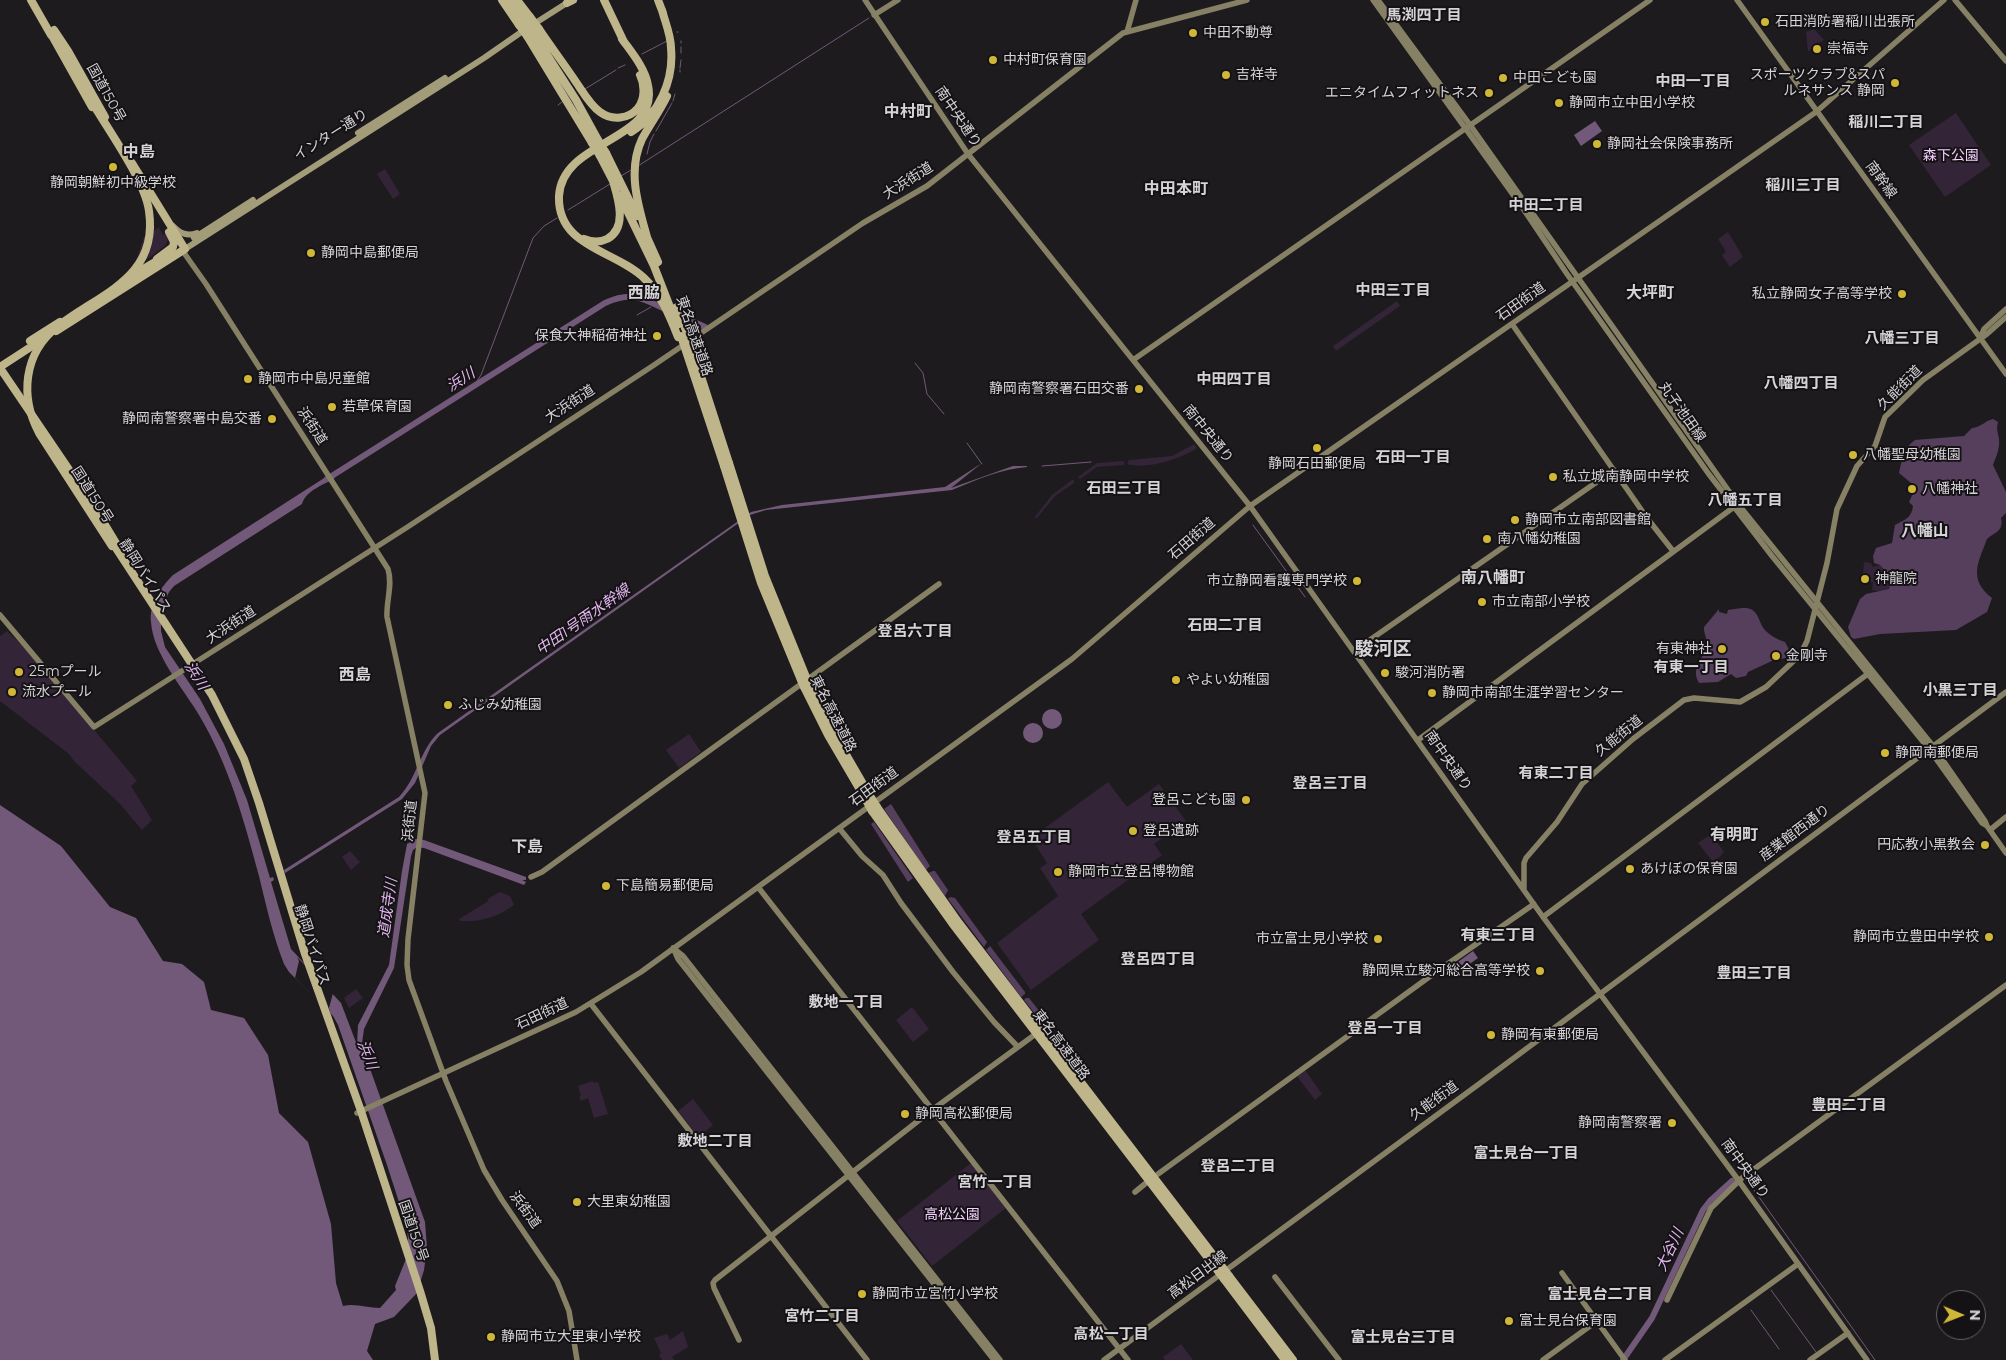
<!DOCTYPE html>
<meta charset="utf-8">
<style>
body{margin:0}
#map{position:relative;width:2006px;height:1360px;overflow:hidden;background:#1e1b1f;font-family:Montserrat,sans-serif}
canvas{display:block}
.north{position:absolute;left:1936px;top:1290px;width:50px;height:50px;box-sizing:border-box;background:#151216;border:1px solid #625f63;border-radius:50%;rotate:91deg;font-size:14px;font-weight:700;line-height:20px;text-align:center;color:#d5d3d6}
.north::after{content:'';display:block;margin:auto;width:18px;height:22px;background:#d1b736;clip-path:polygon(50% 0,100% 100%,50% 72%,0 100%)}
</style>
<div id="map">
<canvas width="2006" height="1360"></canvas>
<div class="north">N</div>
</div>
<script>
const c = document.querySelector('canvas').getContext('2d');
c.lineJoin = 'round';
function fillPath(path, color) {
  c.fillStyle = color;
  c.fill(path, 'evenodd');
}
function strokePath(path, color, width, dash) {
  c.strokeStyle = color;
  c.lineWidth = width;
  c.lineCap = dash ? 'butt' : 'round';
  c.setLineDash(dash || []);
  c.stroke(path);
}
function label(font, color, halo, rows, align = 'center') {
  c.font = font + ' Montserrat,"Noto Sans JP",sans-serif';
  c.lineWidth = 4;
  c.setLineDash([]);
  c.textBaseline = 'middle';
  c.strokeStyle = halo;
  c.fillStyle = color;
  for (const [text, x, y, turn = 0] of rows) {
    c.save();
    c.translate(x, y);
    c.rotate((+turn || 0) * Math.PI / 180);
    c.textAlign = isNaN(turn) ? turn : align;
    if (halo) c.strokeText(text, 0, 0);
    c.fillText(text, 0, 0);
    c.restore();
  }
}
fillPath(new Path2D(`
 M1814,29L1824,40L1811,47V49L1808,52L1806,32Z
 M1956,113L1991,165L1945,197L1909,145Z
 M385,169L400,194L393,199L377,174Z
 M161,226L159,228L163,235L166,233L168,240L165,246L127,274L137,258L144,237Z
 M1728,232L1743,257L1730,267L1722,255L1726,252L1718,239Z
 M1397,301L1400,306L1336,351L1333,346Z
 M1194,444L1197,448C1181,459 1146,470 1127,464L1129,460L1172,456Z
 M1124,461V465L1097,467L1080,479L1078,477L1097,463Z
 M1072,480H1074V483L1055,496L1037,518H1034L1052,495Z
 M1864,562L1871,563L1873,567L1880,565L1891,577L1889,590L1878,591L1872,590L1873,582H1869L1870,575L1863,574Z
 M7,631L29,652L137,781L131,786L152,820L142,830L120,804L74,761L69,754L0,701V636Z
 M689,734L701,752L679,768L666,750Z
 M1108,782L1127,807L1159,784L1186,821L1154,844L1162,855L1081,914L1099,940L1031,990L997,943L1058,896L1040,868L1047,863L1031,838Z
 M1711,834L1724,852L1714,863L1698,843Z
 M350,851L360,862L351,870L342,857Z
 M500,892L510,896L514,905C498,917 481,922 461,921L459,919L487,902L489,898Z
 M356,989L363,998L349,1008L344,998Z
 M912,1007L929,1029L913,1042L896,1020Z
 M1305,1070L1322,1094L1315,1100L1297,1076Z
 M593,1081L594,1083L598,1082L608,1114L594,1118L588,1098L581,1101L579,1097L581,1096L578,1086Z
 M693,1099L713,1125L698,1137L678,1111Z
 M971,1163L1006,1208L932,1266L897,1221Z
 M683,1331L688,1347L672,1357L674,1360H662L659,1355L661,1353L654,1338L667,1334L670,1340Z
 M1181,1344L1193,1360H1165L1163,1357Z`), '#332437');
fillPath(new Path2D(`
 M1993,419L1998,422C1996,429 1998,433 1999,439C2000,449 1996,457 1993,465L2006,492V513L2001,518C2004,531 1995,532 1987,539C1978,563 1968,579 1992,598L1987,612L1956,630L1880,634L1854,639L1851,637L1848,627L1860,599L1866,594L1889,589L1891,577L1880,565L1874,563L1873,556L1876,548L1892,543L1895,525C1904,520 1912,518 1913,506L1909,502L1916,487L1899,473C1902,460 1903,448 1915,440L1964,436L1972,428C1981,427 1985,421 1993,419Z
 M1742,608C1758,607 1757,618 1764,629C1769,635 1778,640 1785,642L1793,657L1774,660L1748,672L1746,676L1736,678L1731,674L1718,682L1699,683C1690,668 1703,660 1706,647C1709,641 1703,633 1704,627L1719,609V612L1727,614L1728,610Z
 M891,804L930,866L926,870L884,809Z
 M874,822L913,878L908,882L871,824Z
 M933,871H935L948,890L945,896L928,873Z
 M950,897L955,898L987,942L984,947L948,899Z
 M990,946L1025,992V994L1021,997L986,950Z
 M1026,998H1029L1044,1017L1042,1023L1024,1000Z`), '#563e5d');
fillPath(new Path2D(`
 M1595,121L1602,131L1581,146L1574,135Z
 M982,463L951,488L1013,466H1027V467C1001,469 976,480 952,490L766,510L750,515L440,735L431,746L415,783L402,799L285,873L284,870L399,797C417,778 420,750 438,733L751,512L782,505L945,487Z
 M332,473L335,478C324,485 306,490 302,504L174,586L169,592L161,610V631L165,647L200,699L224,744L247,800L270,878L273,877L274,880L271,882L291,949L341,1003L357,1045L358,1025L389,965L402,871L407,844L416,839L424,840L526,877V880H522L526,882L524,885L424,848L417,847L413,850L411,856L394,968L364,1029L362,1043L364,1052L425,1222L427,1248L424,1270L417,1293L394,1317L375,1324L367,1351L373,1360H0V805L61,846L110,907L136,918L163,961L182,964L204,982L211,1010L244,1018L268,1055L279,1113L308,1142L331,1224L336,1283L343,1306C355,1303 367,1308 380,1308L396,1290L395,1286L406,1259L408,1239L407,1227L387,1165L338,1025L333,1016L289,972L284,964C273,936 266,905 259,876C244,820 229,765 199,715C183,688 153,654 151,622C149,604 161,587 173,575Z
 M1042 719a10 10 0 1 1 20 0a10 10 0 1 1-20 0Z
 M1023 733a10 10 0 1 1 20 0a10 10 0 1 1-20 0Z
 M1473,951L1478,958L1456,974L1451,967Z`), '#725979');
fillPath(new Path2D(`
 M297,957L333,993L329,1008L331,1015L295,978L299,961Z`), '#1e1b1f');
strokePath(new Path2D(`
 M677,32H678
 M681,43V41
 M681,53V47
 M642,54L667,41
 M618,68L625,65
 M680,68L681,60
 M680,72V70
 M585,89L616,70
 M673,101L675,94
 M558,105L562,102
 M656,131L672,103
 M647,154L650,142L654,134
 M638,166L869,18
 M621,176L631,170
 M568,210L610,184
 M637,315L651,307
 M915,363L923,373L927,394L944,414
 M473,387L481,375L533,238L544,226L557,218
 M967,443L982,464
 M1042,466L1091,462
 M1253,525L1305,597
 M1749,1183L1875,1360
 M1771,1290L1816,1352
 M1751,1310L1779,1349`), '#725979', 1);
strokePath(new Path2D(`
 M679,315L705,327
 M327,479L605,303C632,291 642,298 667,310
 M1623,1360L1652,1318L1703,1210L1710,1201L1732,1181`), '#725979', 6);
strokePath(new Path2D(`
 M865,0L968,154L1250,506L1543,917L1739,1181L1867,1360
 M1373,0L1524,210L1567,274L1708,473L1772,556L1929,749L1982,823L1987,826L2006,853
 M1378,0L1470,125L1738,504L1933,746L1985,821L1987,826
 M1737,0L2006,374
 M1955,0L2006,61
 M874,15L898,0
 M1127,32L1136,0
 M182,250L206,284L388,569C393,585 386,601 387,617L425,793L408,939L407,965L409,980L446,1081L484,1170L502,1200L557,1281L569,1311L577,1360
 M1512,324L1647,518L1673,551
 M1980,338L1984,329L2006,309
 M1133,360L1650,0
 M0,615L94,727L406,528L654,365L863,223L927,186L1123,33L1247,0
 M1354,651L1614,470
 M1418,740L1734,507
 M839,828L862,856L883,875L901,903L953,972L994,1022L1018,1047
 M1990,830L2006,817
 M531,877L542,872L939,584
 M758,887L1128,1360
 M1524,888V863L1526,858L1557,822L1582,784L1633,739L1684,700L1694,698L1740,702L1766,687L1800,655L1807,641L1827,563L1837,509L1857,466L1875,446L1885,417L1923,380L1987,334L2006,317
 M1543,917L1869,673
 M673,948L683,956L1000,1360
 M674,950L678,959L994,1360
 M591,1004L867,1360
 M357,1113L576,1012L641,972L1072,659L1250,506L1816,112L1944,0
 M1158,1174L1436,972L1534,904
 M1135,1192L1146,1183
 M1562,1273L1625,1360
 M1275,1277L1339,1360
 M1667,1300L1711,1208L1742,1178L2006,985
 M739,1340L714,1288L713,1283L715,1280L932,1110L1033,1036
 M1104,1360L1479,1084L2006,692
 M1543,1360L1597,1321
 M1665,1360L1798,1264
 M1810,1360L1848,1333`), '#868065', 5.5);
strokePath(new Path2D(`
 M537,22L570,1
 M358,133L445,78
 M173,226C180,233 187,237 197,233
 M194,238L253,200
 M185,249L484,58L520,33`), '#a39c79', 6);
strokePath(new Path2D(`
 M31,0L51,35
 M502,0L519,25
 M510,0L525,21
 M517,0L530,17
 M604,0L624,42
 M658,0L663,13
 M567,3L573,0
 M539,29C551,47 564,64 576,82C583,92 590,105 600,112C612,121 629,119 638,108C645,99 645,85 640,75
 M54,30L68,51L105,117
 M50,32L92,107
 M533,33L576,100L598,140
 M527,36L592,143
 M622,39C632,53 645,68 648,85C660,142 562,139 559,196C557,247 615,250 644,278C661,294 670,317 678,337
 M631,132C659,115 674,80 671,48C671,35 665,22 662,10
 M606,153L637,216
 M600,156L614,183
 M620,196L654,266L677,325
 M645,233L658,262
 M647,237C638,205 627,171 642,139C650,124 660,111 667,96
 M584,239C592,242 599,243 607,239C628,228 618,198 613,181
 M157,259L173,247L174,242L169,232
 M128,278L162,258
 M677,307L687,333
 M56,331L185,249L132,163
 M30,341L60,322
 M0,367L46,337
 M0,368L93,505L119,548
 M729,463L765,576L806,677
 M724,466L761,583L801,680
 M114,545L212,695L244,759L259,803L305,954L361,1111L420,1291L431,1328L435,1360
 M809,684L833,732L870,796
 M804,687L828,735L866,800
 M877,807L959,923L1220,1264
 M872,811L952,923L1215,1267
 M1229,1276L1293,1360
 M1224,1279L1285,1360`), '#bfb58b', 8);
strokePath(new Path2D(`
 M530,17L539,29
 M525,21L533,33
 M519,25L527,36
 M91,101C108,129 145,181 149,211C159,279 98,294 57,327C23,354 20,397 39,433L112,546
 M598,140L606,153
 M592,143L600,156
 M687,333L729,463
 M681,336L724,466
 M806,677L809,684
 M801,680L804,687
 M870,796L877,807
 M866,800L872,811
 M1220,1264L1229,1276
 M1215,1267L1224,1279`), '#bfb58b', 8);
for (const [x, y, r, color] of [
 [1765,22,5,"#d1b736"],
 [1193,33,5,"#d1b736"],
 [1817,49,5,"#d1b736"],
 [993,60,5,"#d1b736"],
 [1226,75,5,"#d1b736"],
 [1503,78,5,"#d1b736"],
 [1895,83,5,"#d1b736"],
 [1489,93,5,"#d1b736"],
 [1559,103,5,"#d1b736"],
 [1597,144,5,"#d1b736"],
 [113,167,5,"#d1b736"],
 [311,253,5,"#d1b736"],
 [1902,294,5,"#d1b736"],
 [657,336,5,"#d1b736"],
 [248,379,5,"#d1b736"],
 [1139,389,5,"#d1b736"],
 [332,407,5,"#d1b736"],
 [272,419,5,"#d1b736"],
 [1317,448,5,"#d1b736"],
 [1853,455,5,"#d1b736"],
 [1553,477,5,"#d1b736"],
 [1912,489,5,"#d1b736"],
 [1515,520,5,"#d1b736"],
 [1487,539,5,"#d1b736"],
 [1865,579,5,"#d1b736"],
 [1357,581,5,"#d1b736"],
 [1482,602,5,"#d1b736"],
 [1722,649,5,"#d1b736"],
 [1776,656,5,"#d1b736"],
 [19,672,5,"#d1b736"],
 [1385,673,5,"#d1b736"],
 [1176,680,5,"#d1b736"],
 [12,692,5,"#d1b736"],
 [1432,693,5,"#d1b736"],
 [448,705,5,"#d1b736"],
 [1885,753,5,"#d1b736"],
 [1246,800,5,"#d1b736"],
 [1133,831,5,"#d1b736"],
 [1985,845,5,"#d1b736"],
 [1630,869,5,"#d1b736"],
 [1058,872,5,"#d1b736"],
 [606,886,5,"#d1b736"],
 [1989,937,5,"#d1b736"],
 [1378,939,5,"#d1b736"],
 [1540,971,5,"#d1b736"],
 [1491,1035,5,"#d1b736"],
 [905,1114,5,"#d1b736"],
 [1672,1123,5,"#d1b736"],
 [577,1202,5,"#d1b736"],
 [862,1294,5,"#d1b736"],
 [1509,1321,5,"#d1b736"],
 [491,1337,5,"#d1b736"]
]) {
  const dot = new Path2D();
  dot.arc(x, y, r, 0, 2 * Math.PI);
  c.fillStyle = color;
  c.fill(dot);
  strokePath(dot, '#151216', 2);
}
label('14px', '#d5d3d6', '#151216', [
 ["石田消防署稲川出張所",1775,22],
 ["中田不動尊",1203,33],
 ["崇福寺",1827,49],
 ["中村町保育園",1003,60],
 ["吉祥寺",1236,75],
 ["スポーツクラブ&スパ",1885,75,"right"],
 ["ルネサンス 静岡",1885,91,"right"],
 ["中田こども園",1513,78],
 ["エニタイムフィットネス",1479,93,"right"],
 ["静岡市立中田小学校",1569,103],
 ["静岡社会保険事務所",1607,144],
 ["静岡朝鮮初中級学校",113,183,"center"],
 ["静岡中島郵便局",321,253],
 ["私立静岡女子高等学校",1892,294,"right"],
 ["保食大神稲荷神社",647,336,"right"],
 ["静岡市中島児童館",258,379],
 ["静岡南警察署石田交番",1129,389,"right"],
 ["若草保育園",342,407],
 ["静岡南警察署中島交番",262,419,"right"],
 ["八幡聖母幼稚園",1863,455],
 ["静岡石田郵便局",1317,464,"center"],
 ["私立城南静岡中学校",1563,477],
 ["八幡神社",1922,489],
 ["静岡市立南部図書館",1525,520],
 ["南八幡幼稚園",1497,539],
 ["神龍院",1875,579],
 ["市立静岡看護専門学校",1347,581,"right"],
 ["市立南部小学校",1492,602],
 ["有東神社",1712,649,"right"],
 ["金剛寺",1786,656],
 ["25mプール",29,672],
 ["駿河消防署",1395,673],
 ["やよい幼稚園",1186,680],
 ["流水プール",22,692],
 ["静岡市南部生涯学習センター",1442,693],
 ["ふじみ幼稚園",458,705],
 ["静岡南郵便局",1895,753],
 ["登呂こども園",1236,800,"right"],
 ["登呂遺跡",1143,831],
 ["円応教小黒教会",1975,845,"right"],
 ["あけぼの保育園",1640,869],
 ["静岡市立登呂博物館",1068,872],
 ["下島簡易郵便局",616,886],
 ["静岡市立豊田中学校",1979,937,"right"],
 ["市立富士見小学校",1368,939,"right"],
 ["静岡県立駿河総合高等学校",1530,971,"right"],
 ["静岡有東郵便局",1501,1035],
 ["静岡高松郵便局",915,1114],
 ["静岡南警察署",1662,1123,"right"],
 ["大里東幼稚園",587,1202],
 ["静岡市立宮竹小学校",872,1294],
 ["富士見台保育園",1519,1321],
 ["静岡市立大里東小学校",501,1337]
], 'left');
label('14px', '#d5d3d6', '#151216', [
 ["国道150号",106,93,61],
 ["南中央通り",958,117,56],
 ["インター通り",331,135,-32],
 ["南幹線",1881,180,54],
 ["大浜街道",908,181,-32],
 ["石田街道",1521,302,-35],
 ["東名高速道路",694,336,71],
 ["久能街道",1900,388,-45],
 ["大浜街道",570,404,-33],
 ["丸子池田線",1682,412,55],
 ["浜街道",312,426,57],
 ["南中央通り",1208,434,51],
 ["国道150号",92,495,57],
 ["石田街道",1192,539,-41],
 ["静岡バイパス",145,576,58],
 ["大浜街道",231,625,-33],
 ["東名高速道路",833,714,63],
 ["久能街道",1619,736,-39],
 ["南中央通り",1448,761,55],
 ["石田街道",874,787,-36],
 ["浜街道",410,821,-84],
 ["産業館西通り",1795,833,-37],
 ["静岡バイパス",312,945,72],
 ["石田街道",542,1014,-25],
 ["東名高速道路",1061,1045,53],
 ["久能街道",1434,1101,-36],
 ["南中央通り",1745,1169,54],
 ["浜街道",525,1210,54],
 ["国道150号",413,1231,71],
 ["高松日出線",1198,1275,-37]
]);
label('14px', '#f2cffc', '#151216', [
 ["森下公園",1951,156],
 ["高松公園",952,1215]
]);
label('bold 15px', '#d5d3d6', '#151216', [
 ["馬渕四丁目",1424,16],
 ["中田一丁目",1693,82],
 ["稲川二丁目",1886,123],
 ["稲川三丁目",1803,186],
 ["中田二丁目",1546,206],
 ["中田三丁目",1393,291],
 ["八幡三丁目",1902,339],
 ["中田四丁目",1234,380],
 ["八幡四丁目",1801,384],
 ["石田一丁目",1413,458],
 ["石田三丁目",1124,489],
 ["八幡五丁目",1745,501],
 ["石田二丁目",1225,626],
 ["登呂六丁目",915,632],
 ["有東一丁目",1691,668],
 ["小黒三丁目",1960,691],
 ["有東二丁目",1556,774],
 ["登呂三丁目",1330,784],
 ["登呂五丁目",1034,838],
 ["有東三丁目",1498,936],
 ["登呂四丁目",1158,960],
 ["豊田三丁目",1754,974],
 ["敷地一丁目",846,1003],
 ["登呂一丁目",1385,1029],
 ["豊田二丁目",1849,1106],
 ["敷地二丁目",715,1142],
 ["富士見台一丁目",1526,1154],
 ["登呂二丁目",1238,1167],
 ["宮竹一丁目",995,1183],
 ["富士見台二丁目",1600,1295],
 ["宮竹二丁目",822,1317],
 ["高松一丁目",1111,1335],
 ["富士見台三丁目",1403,1338]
]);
label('italic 15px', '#e0b6ed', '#151216', [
 ["浜川",461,380,-32],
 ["中田1号雨水幹線",583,620,-35],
 ["浜川",196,676,58],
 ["道成寺川",388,908,-82],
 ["浜川",367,1055,69],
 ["大谷川",1670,1250,-65]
]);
label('bold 16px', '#d5d3d6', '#151216', [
 ["中村町",908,112],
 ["中島",139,152],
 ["中田本町",1176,189],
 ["西脇",644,293],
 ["大坪町",1650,293],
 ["八幡山",1925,531],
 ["南八幡町",1493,578],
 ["西島",355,675],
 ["有明町",1734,835],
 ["下島",527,847]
]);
label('bold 19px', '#d5d3d6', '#151216', [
 ["駿河区",1383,649]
]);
</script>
